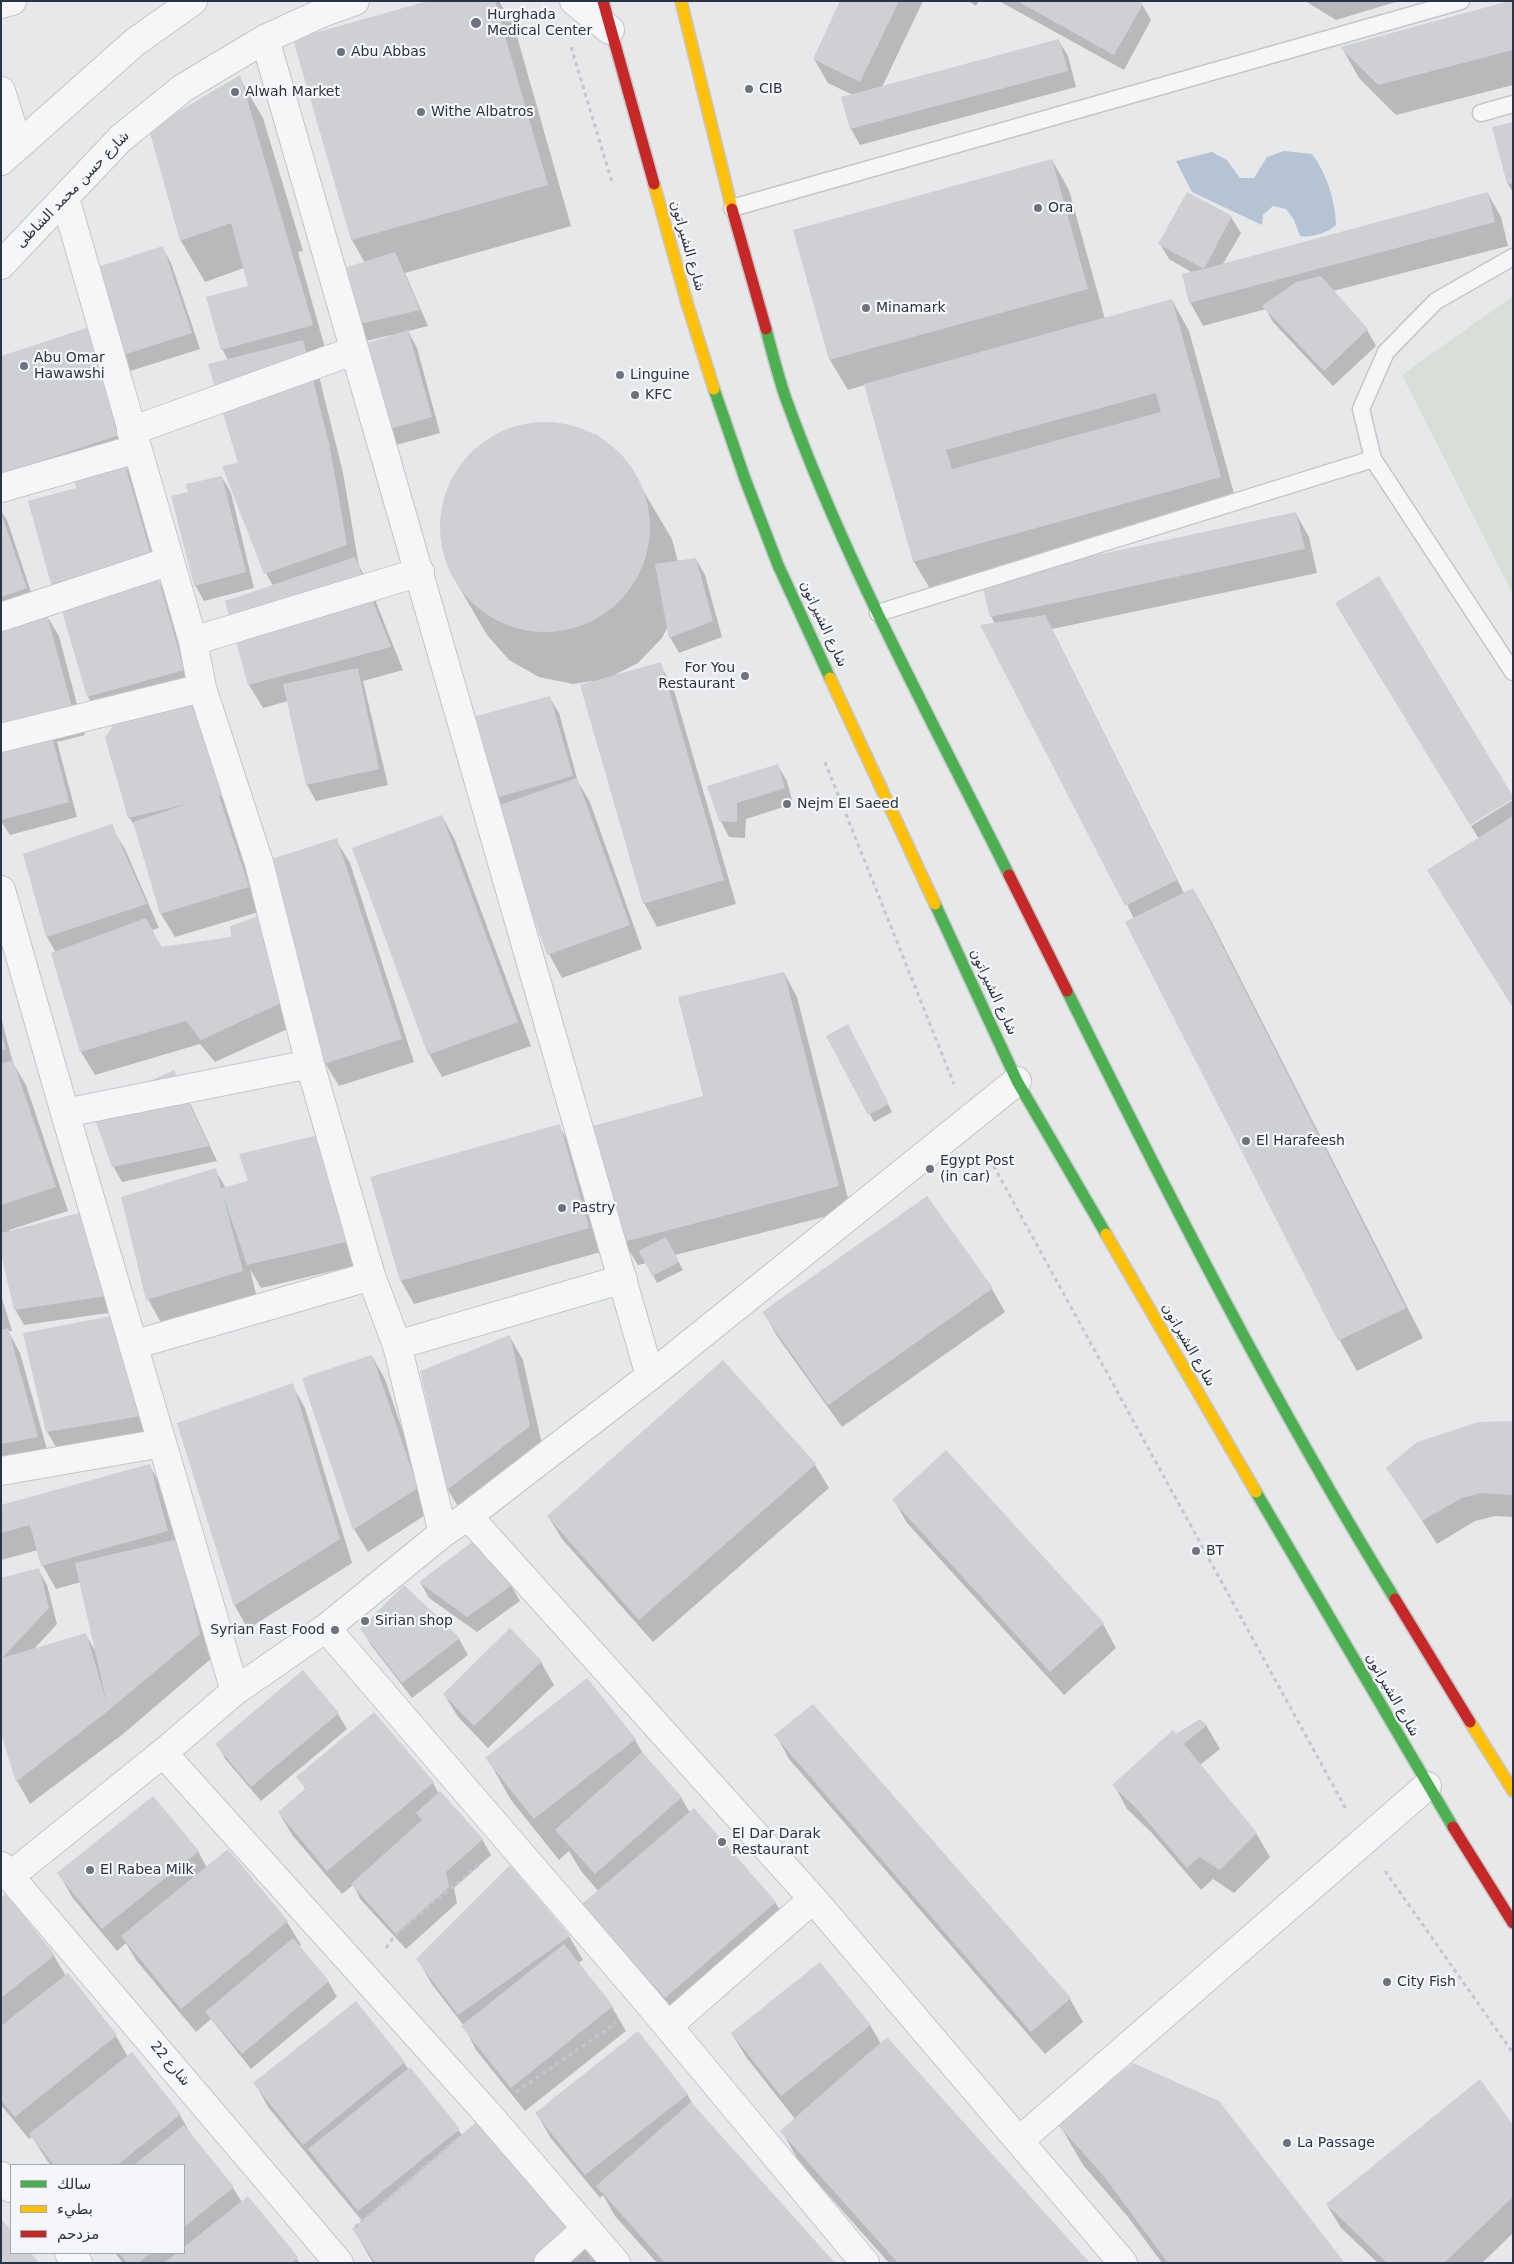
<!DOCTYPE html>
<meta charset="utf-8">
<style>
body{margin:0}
#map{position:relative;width:1514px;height:2264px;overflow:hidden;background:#e6e8ea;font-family:"DejaVu Sans","Noto Sans Arabic",sans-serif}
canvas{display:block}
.frame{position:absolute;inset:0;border:2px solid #2b3445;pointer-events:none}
.legend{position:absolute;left:10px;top:2164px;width:175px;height:90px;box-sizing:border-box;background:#f4f6f9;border:1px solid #a4a8b1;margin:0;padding:6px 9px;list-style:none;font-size:15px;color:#2b3445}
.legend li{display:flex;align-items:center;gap:10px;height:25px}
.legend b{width:25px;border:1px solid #a4a8b1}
</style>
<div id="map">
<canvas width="1514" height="2264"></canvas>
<div class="frame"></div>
<ul class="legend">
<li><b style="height:6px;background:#4caf50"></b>سالك</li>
<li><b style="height:6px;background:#ffc107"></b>بطيء</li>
<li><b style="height:6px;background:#c62828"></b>مزدحم</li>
</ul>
</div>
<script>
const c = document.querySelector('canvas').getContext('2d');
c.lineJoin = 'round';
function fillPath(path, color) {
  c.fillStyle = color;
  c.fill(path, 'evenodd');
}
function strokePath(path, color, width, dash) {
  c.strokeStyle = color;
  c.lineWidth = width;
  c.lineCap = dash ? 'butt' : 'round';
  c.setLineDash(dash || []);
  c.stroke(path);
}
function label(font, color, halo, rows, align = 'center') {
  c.font = font + ' "DejaVu Sans","Noto Sans Arabic",sans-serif';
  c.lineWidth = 4.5;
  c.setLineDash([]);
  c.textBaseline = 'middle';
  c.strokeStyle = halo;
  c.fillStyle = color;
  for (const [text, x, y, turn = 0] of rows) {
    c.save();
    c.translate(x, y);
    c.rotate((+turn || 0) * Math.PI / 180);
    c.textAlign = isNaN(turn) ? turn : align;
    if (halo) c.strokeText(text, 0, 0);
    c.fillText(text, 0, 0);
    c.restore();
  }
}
fillPath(new Path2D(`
 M1513,296V594L1402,375Z`), '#d6ded6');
fillPath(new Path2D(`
 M1284,151L1312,154C1327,174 1335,200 1336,225C1327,233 1312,238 1300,236L1294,220L1286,209L1273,206L1263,215L1262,225L1192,192L1176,161L1212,152L1227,160L1240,178H1254L1267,157Z`), '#b4c4d5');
fillPath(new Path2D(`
 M433,1H499L514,26L571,226L405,273L428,326L408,331L417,348L440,433L396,445L387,430L392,337L391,335L366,341L357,325L365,263L352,240L294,40Z
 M842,1H923L882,87L1059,41L1068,56L1076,87L860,145L851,129L843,98L853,95L828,83L814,59Z
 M968,1H979L976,6Z
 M999,1H1136L1142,4L1151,20L1124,70Z
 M1305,1H1399L1336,20Z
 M1513,1V85L1396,115L1359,78L1342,48Z
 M239,77L263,118L303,251L298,252L325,348L316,364L343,473L359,566L368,582L403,670L363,681L388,785L316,801L307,785L288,701L263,708L249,685L227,602L273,586L266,573L240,464L228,360L222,349L249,287L244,268L205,282L181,241L151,130Z
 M1513,123V192L1508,184Z
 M1052,160L1069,190L1105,319L1172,300L1189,331L1238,508L932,592L914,562L865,385L848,390L830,360L795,231Z
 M1488,194L1501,217L1508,246L1333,291L1367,330L1376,346L1333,386L1273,322L1266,309L1203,326L1190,302L1193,273L1169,259L1160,244L1231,217L1241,233L1223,264Z
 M162,247L171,263L200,349L127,372L118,357Z
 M86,330L100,353L134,458L123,462L136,483L163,579L158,580L171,602L262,911L175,937L161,914L135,827L129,817L120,715L101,720L88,697L64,605L52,583L78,489L73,478L1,502V357Z
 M529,424H564L597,435L623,457L672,539L678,562L696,559L705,575L722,637L679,653L670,637L668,626L662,638L638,663L614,675L660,664L673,687L736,904L657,927L644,903L593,681L573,684L539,677L509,660L487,635L456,582L443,550L441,516L450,484L470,455L497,435Z
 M222,477L231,493L254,588L204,601L195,585L189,493Z
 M1,511L7,520L35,604L1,616Z
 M1296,514L1309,537L1317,573L1052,629L1184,893L1193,889L1210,919L1423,1338L1357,1371L1340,1341L1127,922L1134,919L991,616Z
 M45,613L59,636L85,735L57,742L77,817L10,835L1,821V625Z
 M549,697L559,713L578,782L590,802L642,949L562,978L549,954L496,797Z
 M778,766L787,781L793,804L746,819L745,838L729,837L720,820L709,787Z
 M1513,800V1006L1442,894L1479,839L1471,826Z
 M442,816L455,840L531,1046L442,1077L429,1054Z
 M111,826L125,849L159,928L152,930L162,948L232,938L258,917L271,940L294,1026L215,1062L200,1044L95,1075L81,1052L52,954L56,953L47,937L25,854Z
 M336,840L350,863L414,1062L339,1086L325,1063Z
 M784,973L797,997L851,1210L675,1255L683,1270L657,1283L647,1263L638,1265L624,1242L704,1097Z
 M1,1017L13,1063L26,1085L68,1211L9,1230V1232L82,1213L115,1312L24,1325L15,1309L1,1249Z
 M852,1033L892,1112L874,1122L828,1036Z
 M183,1088L217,1161L122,1182L113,1166Z
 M559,1126L573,1149L601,1252L414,1304L401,1281Z
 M319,1137L358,1265L261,1288L250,1269L256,1294L161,1323L148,1299L215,1170L226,1188L249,1181Z
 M992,1289L1005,1312L842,1427L777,1336L764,1313Z
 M1,1295L12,1331H8L20,1353L50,1460L1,1469Z
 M116,1316L159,1438L61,1455L47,1432L24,1334Z
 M510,1337L523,1360L543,1449L462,1513L448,1490L421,1372Z
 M372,1356L385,1379L430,1512L368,1552L354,1529Z
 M723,1362L815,1465L829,1488L653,1642L562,1539L548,1516Z
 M292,1385L305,1408L352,1563L248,1629L235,1606Z
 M1513,1422V1517L1495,1516L1475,1521L1437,1544L1388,1468Z
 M946,1452L1103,1624L1116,1648L1064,1695L907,1523L894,1500Z
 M149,1465L163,1489L212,1658L123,1734L30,1804L17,1781L1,1729V1579L38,1569L47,1585L57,1624L33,1650L86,1635L97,1654L81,1582L56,1589L43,1566L38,1550L1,1560V1506Z
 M420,1582L511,1585L520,1601L477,1632L429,1598Z
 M404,1586L459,1639L468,1655L412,1698L371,1645L362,1629Z
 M541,1662L554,1685L488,1748L458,1717L444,1694Z
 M587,1680L635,1740L645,1757L681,1797L690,1813L775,1902L793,1932L683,2027L602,1934L584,1904L599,1892L581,1871L569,1851L559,1860L511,1800L487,1758Z
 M338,1714L347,1729L261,1801L226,1760L217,1744Z
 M1206,1725L1220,1749L1200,1765L1256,1833L1270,1857L1234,1893L1213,1879L1201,1890L1151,1832L1127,1809L1114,1785L1176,1736Z
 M776,1735L1070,1999L1083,2022L1045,2054L789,1759Z
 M298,1777L433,1783L439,1794L482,1839L491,1855L454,1888L457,1903L406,1949L361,1900L353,1885L342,1894L293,1836L279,1813L306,1790Z
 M228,1850L287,1922L301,1945L299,1947L328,1981L337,1997L251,2069L211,2019L196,2032L136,1960L126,1943L117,1951L72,1897L59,1873L198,1851L207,1868Z
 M6,1895L54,1956L66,1976L68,1975L116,2036L128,2057L132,2054L180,2115L193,2138L233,2188L242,2202L248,2198L300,2263H123L115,2253H184V2165H50L32,2137L29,2139L1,2105V1899Z
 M569,1936L583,1960L578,1963L612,2007L626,2031L525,2111L476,2050L464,2026L431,1983L418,1959Z
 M355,2003L463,2136L604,2263H373L354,2230L363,2222L268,2107L255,2083Z
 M870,2025L881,2044L1088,2263H889L799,2162L782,2131L795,2119L746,2057L732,2034Z
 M687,2094L696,2110L833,2263H657L615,2216L603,2195L600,2198L550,2137L537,2114Z
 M1059,2124L1343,2263H1162L1128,2217L1083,2165Z
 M1513,2127V2233L1482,2263H1378L1341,2228L1327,2205Z`), '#0003');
fillPath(new Path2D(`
 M428,1H495L548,185L351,240L293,39Z
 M840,1H899L860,82L813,59Z
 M1017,1H1139L1143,4L1114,55Z
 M1509,1H1513V50L1378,85L1340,47Z
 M1059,39L1068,71L850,129L841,97Z
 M240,75L313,325L221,350L206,297L248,286L231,223L180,241L149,129Z
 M1513,122V183L1507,184L1492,127Z
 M1052,159L1088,289L829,360L793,230Z
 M1187,192L1232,216L1204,269L1488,192L1495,222L1189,303L1182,274L1204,269L1158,244Z
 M163,246L192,333L117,357L88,270Z
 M395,252L420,310L356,325L338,270Z
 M1321,276L1368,329L1324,371L1262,306L1296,282Z
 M1172,299L1221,477L913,562L864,384ZM1156,393L1161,412L952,469L946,450Z
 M87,328L122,434L1,474V356Z
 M408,330L432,417L386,430L361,345Z
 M303,340L330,448L347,545L264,574L222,466L238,463L208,364Z
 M440 527a105 105 0 1 1 210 0a105 105 0 1 1-210 0Z
 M123,458L151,555L51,584L28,501L76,488L72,473Z
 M222,476L246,572L194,586L171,496L188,492L186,484Z
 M1296,512L1305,549L990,617L981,580Z
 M1,513L27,588L1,597Z
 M355,557L391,647L248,685L225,601Z
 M696,558L713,621L669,638L655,564Z
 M1379,576L1513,796V799L1470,825L1335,603Z
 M158,577L184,670L87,697L60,604Z
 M46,611L73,711L1,731V624Z
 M1045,615L1177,880L1125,906L980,625Z
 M661,662L724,880L643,904L580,685Z
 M358,668L379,769L306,785L283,684Z
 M192,692L222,796H219L249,887L160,914L133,822L187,804L128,818L105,738L121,712Z
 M550,696L573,776L495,798L473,717Z
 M50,729L69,802L1,820V742Z
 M778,764L785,788L737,803V822L719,821L707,786Z
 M577,778L630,925L547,955L494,807Z
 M442,815L518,1022L428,1055L352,848Z
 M1513,816V1004L1511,1005L1427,870Z
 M112,824L147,904L46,937L23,854Z
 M337,838L402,1039L324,1064L259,863Z
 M1193,888L1406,1308L1338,1341L1125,922Z
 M258,916L281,1003L201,1040L186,1021L80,1052L51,953L146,918L161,947L231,937L230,926Z
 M784,972L839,1186L623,1242L593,1126L703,1096L678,997Z
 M848,1024L889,1104L868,1115L826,1036Z
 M1,1034L6,1049L1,1051Z
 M13,1060L56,1187L1,1205V1064Z
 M174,1070L209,1146L112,1167L91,1108Z
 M560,1124L589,1228L400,1281L370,1177Z
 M319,1135L346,1242L247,1265L223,1195L243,1271L146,1300L121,1197L216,1168L221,1188L248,1181L239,1154Z
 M927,1196L993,1288L828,1405L762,1312Z
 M83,1212L107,1296L14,1310L1,1254V1233Z
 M666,1237L679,1262L652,1276L639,1251Z
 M117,1315L147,1415L46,1432L23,1333Z
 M8,1328L38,1437L1,1444V1330Z
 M510,1335L530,1426L447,1490L420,1371Z
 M372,1355L418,1488L353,1530L302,1378Z
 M723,1360L816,1464L639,1620L547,1516Z
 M293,1383L340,1539L234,1606L177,1423Z
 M1513,1421V1495L1481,1493L1462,1498L1422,1521L1386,1468L1417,1442L1479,1422Z
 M946,1450L1104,1623L1050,1672L892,1500Z
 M150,1464L168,1531L41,1566L30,1525L1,1533V1505Z
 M178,1539L200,1634L109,1710L16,1782L1,1734V1578L39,1568L49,1608L2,1658L86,1633L107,1704L75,1563Z
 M472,1542L512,1585L467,1617L419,1582Z
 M404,1585L460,1638L402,1683L360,1629Z
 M510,1628L542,1661L474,1726L443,1694Z
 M303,1670L339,1713L251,1787L215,1744Z
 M587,1678L636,1739L534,1819L485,1758Z
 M813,1704L1071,1998L1031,2032L774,1735Z
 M374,1712L434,1782L327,1871L278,1812L306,1788L296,1777Z
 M1200,1719L1207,1725L1184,1744L1257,1833L1220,1870L1199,1857L1187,1868L1136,1808L1112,1785L1173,1730L1176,1734Z
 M642,1752L682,1797L595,1874L555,1830Z
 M440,1791L483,1839L446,1872L449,1887L396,1934L351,1884L422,1820L416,1813Z
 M153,1796L199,1851L102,1929L57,1873Z
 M694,1808L776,1902L665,1998L582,1904Z
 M228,1849L288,1921L181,2009L121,1936Z
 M510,1865L570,1936L458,2015L416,1959Z
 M6,1894L55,1955L1,1998V1897Z
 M293,1938L329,1981L242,2054L205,2012Z
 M564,1944L613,2006L511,2088L461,2026Z
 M820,1962L871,2025L781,2096L731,2033Z
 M68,1973L117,2035L15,2117L1,2100V2026Z
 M356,2001L405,2062L303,2145L253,2083Z
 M638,2031L688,2094L585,2175L535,2113Z
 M887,2037L1090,2263H898L780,2131Z
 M132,2052L181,2114L117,2165H54L29,2134Z
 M1133,2063L1219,2101L1345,2263H1168L1103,2175L1057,2124Z
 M410,2067L460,2129L358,2211L308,2149Z
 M1480,2079L1513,2125V2197L1444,2263H1387L1326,2204Z
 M691,2102L835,2263H665L596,2186Z
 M487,2113L586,2229L539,2263H376L352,2229Z
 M184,2125L234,2187L184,2227V2165H134Z
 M248,2196L298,2257L292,2263H164L177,2253H184V2247Z
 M1,2219L11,2230V2253H31L39,2263H1Z
 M119,2253H151L138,2263H127Z`), '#ced0d3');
const lane = new Path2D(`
 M1481,113L1513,104
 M732,208L1461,1
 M1513,257L1436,301L1386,352L1361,409L1373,459L1513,672
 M878,613L1373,459`);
const street = new Path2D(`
 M574,1L610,30
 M1,4L12,1
 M265,39C391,485 525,929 650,1376
 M1,91L18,146
 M1,161L135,42L193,1
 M65,198L193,641L202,688L259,863L310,1064L371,1276L397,1345L443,1533
 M1,265L120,139L183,88L265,39L324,12L355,1
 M131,431L353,351
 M1,488L136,449
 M1,617L170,561
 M193,641L420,572
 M1,738L202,688
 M1,890L65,1113L235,1691
 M65,1113L310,1064
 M133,1345L371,1276
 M397,1345L623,1279
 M1,1471L162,1443
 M468,1516L813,1899L1123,2263
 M326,1628L647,2001L865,2263
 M163,1753L487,2113L616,2263
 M1,1866L339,2263
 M10,1876L163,1753L235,1691L326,1628L443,1533L468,1516L650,1376L1017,1081
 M668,2026L813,1899
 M1019,2141L1427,1786
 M1,2176L11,2188
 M69,2253L78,2263
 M548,2263L586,2229`);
const fast = new Path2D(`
 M766,329C772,352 778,376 786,399C845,563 931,718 1009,875
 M714,389L745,479L778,565L830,678
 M935,904L1017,1081L1106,1234
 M1067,991C1169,1197 1274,1403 1395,1599
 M1256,1492L1453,1827`);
const slow = new Path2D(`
 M681,1L732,209
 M654,184L687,303L714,389
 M830,678L935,904
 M1106,1234L1256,1492
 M1470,1722L1513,1791`);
const jam = new Path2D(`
 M603,1L654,184
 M732,209L766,329
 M1009,875L1067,991
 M1395,1599L1470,1722
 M1453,1827L1513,1923`);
strokePath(lane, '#c4c6c8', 19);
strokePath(street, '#c4c6c8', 30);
strokePath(fast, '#c4c6c8', 14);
strokePath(slow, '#c4c6c8', 14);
strokePath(jam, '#c4c6c8', 14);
strokePath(new Path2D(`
 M571,47L612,182
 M825,762L954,1084
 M986,1152L1346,1809
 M1385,1871L1513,2053
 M386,1948L396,1934L480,1864
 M516,2092L616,2023
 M355,2227L458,2138`), '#c5c6ca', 3, [4, 4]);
strokePath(lane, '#f5f6f7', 16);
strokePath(street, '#f5f6f7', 28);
strokePath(fast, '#4caf50', 11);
strokePath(slow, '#ffc107', 11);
strokePath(jam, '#c62828', 11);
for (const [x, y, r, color] of [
 [476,23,6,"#6c737f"],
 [341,52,5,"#6c737f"],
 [749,89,5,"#6c737f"],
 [235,92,5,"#6c737f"],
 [421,112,5,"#6c737f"],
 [1038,208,5,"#6c737f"],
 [866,308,5,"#6c737f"],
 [24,366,5,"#6c737f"],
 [620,375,5,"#6c737f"],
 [635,395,5,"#6c737f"],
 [745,676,5,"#6c737f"],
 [787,804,5,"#6c737f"],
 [1246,1141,5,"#6c737f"],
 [930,1169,5,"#6c737f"],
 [562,1208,5,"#6c737f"],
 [1196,1551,5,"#6c737f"],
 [365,1621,5,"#6c737f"],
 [335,1630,5,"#6c737f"],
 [722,1842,5,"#6c737f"],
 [90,1870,5,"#6c737f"],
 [1387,1982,5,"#6c737f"],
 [1287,2143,5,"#6c737f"]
]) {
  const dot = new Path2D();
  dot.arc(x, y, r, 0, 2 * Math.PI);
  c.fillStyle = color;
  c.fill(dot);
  strokePath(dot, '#f4f6f9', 2);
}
label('14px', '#2b3445', '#f4f6f9', [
 ["Hurghada",487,15],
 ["Medical Center",487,31],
 ["Abu Abbas",351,52],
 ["CIB",759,89],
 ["Alwah Market",245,92],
 ["Withe Albatros",431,112],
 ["Ora",1048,208],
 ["Minamark",876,308],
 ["Abu Omar",34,358],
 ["Hawawshi",34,374],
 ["Linguine",630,375],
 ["KFC",645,395],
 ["For You",735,668,"right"],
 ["Restaurant",735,684,"right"],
 ["Nejm El Saeed",797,804],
 ["El Harafeesh",1256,1141],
 ["Egypt Post",940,1161],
 ["(in car)",940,1177],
 ["Pastry",572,1208],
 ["BT",1206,1551],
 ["Sirian shop",375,1621],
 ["Syrian Fast Food",325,1630,"right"],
 ["El Dar Darak",732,1834],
 ["Restaurant",732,1850],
 ["El Rabea Milk",100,1870],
 ["City Fish",1397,1982],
 ["La Passage",1297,2143]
], 'left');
label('14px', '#2b3445', '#f4f6f9', [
 ["شارع حسن محمد الشاظى",73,190,-46],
 ["شارع الشيراتون",687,246,74],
 ["شارع الشيراتون",823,624,65],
 ["شارع الشيراتون",993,992,65],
 ["شارع الشيراتون",1188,1345,60],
 ["شارع الشيراتون",1392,1695,60],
 ["شارع 22",170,2064,50]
]);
</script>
